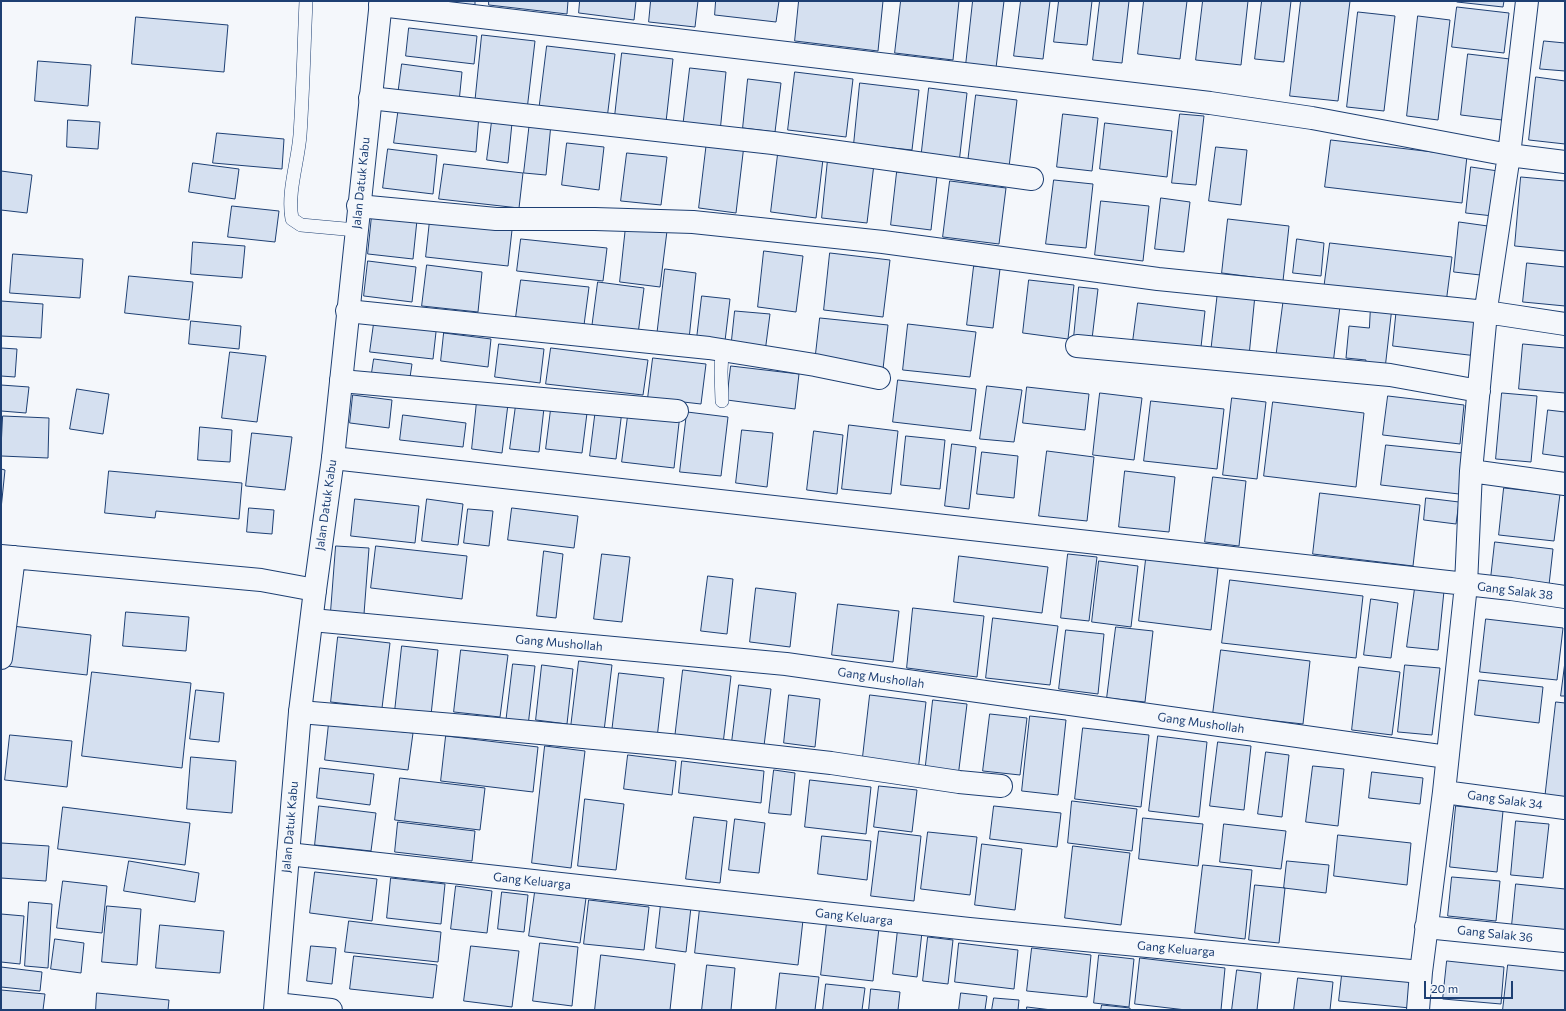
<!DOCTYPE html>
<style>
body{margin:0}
#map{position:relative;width:1566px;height:1011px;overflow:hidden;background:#f4f7fb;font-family:Commissioner,sans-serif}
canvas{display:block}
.frame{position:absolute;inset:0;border:2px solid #1d3f73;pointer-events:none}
.scale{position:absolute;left:1424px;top:981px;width:89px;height:18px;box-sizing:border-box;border:2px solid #1d3f73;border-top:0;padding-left:5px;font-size:12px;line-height:14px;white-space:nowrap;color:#1d3f73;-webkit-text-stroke:3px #f4f7fb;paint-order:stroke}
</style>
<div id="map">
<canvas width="1566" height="1011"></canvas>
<div class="frame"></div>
<div class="scale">20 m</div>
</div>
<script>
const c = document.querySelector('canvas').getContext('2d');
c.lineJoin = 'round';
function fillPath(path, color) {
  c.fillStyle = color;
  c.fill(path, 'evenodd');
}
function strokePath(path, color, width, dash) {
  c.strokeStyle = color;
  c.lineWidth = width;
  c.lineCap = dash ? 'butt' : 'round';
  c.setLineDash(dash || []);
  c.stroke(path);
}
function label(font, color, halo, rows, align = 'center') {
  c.font = font + ' Commissioner,sans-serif';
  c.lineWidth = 3;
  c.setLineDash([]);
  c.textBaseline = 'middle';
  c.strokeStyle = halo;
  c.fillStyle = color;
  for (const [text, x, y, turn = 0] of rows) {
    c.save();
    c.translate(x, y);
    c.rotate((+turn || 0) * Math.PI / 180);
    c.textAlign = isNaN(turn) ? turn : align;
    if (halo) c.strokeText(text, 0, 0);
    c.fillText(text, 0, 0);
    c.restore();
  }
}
const building = new Path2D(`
 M438,1H475V5Z
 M489,1H568L567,14L489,5Z
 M580,1H636L634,20L579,13Z
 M651,1H698L695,27L649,22Z
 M716,1H779L776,22L715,15Z
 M799,1H883L878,51L795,41Z
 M901,1H959L953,60L895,53Z
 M973,1H1004L996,68L966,65Z
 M1021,1H1050L1043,59L1014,56Z
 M1059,1H1092L1087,45L1054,42Z
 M1100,1H1129L1122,63L1093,60Z
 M1144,1H1187L1180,59L1138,54Z
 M1203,1H1248L1241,65L1196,60Z
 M1262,1H1291L1284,62L1255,59Z
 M1301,1H1350L1338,101L1290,96Z
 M1457,1H1504L1503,7L1457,2Z
 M1457,7L1509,13L1504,53L1452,47Z
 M1358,12L1395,16L1384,111L1347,107Z
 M1418,16L1450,20L1438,120L1407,116Z
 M136,17L228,25L224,72L132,64Z
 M409,28L477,36L474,64L406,56Z
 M482,35L535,41L527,110L475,104Z
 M1544,41L1565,43V71L1540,69Z
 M547,46L615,54L607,119L539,111Z
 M622,53L673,59L666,122L615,116Z
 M1468,54L1510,59L1502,120L1461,115Z
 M38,61L91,65L88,106L35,101Z
 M402,64L462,72L459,102L398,95Z
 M690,68L726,72L720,132L683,127Z
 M795,72L853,79L846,137L788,130Z
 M1536,77L1565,81V144L1529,140Z
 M748,79L781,83L775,132L743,128Z
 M860,83L919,90L912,150L854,144Z
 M929,88L967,93L959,163L921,159Z
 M976,95L1017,100L1009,167L968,162Z
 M399,106L479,115L476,152L394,143Z
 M1063,114L1098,118L1092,171L1057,167Z
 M1180,114L1204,116L1196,185L1172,183Z
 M68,120L100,122L98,149L67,147Z
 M492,121L512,123L508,163L487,160Z
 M530,121L551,124L546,175L524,173Z
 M1105,123L1172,131L1167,177L1100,169Z
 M217,133L284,139L282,169L213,163Z
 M1331,140L1467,156L1462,203L1325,187Z
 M707,141L744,145L736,213L699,208Z
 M567,143L604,147L599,190L562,185Z
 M1216,147L1247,150L1241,205L1209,201Z
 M388,149L437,155L433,194L383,188Z
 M627,153L667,157L661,205L621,201Z
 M778,154L823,159L816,218L771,212Z
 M828,159L874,164L867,223L822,218Z
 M193,163L239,169L235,199L189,192Z
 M444,164L523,173L519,208L439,199Z
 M1471,167L1498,171L1493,216L1466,213Z
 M1,171L32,175L27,213L1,210Z
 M897,172L937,176L931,230L891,225Z
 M1521,177L1565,181V251L1515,246Z
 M1054,180L1093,184L1086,248L1046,244Z
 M950,181L1006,188L999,244L943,237Z
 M1161,198L1190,202L1184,252L1155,249Z
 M1101,201L1149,206L1143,261L1095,255Z
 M232,206L279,211L275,242L228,237Z
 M372,215L417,220L413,259L368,254Z
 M1228,219L1289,226L1283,281L1222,273Z
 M430,220L512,230L508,266L426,257Z
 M1459,222L1495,227L1489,276L1454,272Z
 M626,226L667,231L660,287L620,282Z
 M521,239L607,248L603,281L517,271Z
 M1297,239L1324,243L1321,276L1293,273Z
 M193,242L245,246L242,278L191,274Z
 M1330,243L1452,257L1446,303L1324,289Z
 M764,251L803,256L796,312L758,307Z
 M830,253L890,260L883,317L824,310Z
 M13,254L83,259L80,298L10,293Z
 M368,261L416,267L412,302L364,296Z
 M1527,263L1565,267V306L1523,302Z
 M427,265L482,272L478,312L422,306Z
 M974,266L1000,269L993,328L967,325Z
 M665,269L696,273L689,339L657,336Z
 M129,276L193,282L189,320L125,313Z
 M521,280L589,287L584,325L516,317Z
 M1029,280L1074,285L1068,339L1023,333Z
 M598,282L644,288L638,334L592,328Z
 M1079,287L1098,289L1092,339L1074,337Z
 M1218,291L1255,295L1249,356L1211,352Z
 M702,296L730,299L725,341L697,338Z
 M1284,297L1340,306L1333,364L1276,358Z
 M1,301L43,304L41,338L1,336Z
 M1138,303L1205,311L1200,356L1132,349Z
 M1371,305L1392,307L1385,369L1365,367L1366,360L1346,358L1349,326L1369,328Z
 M1397,306L1482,316L1477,356L1393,346Z
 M735,311L770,314L765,352L731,349Z
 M375,316L437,323L433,359L370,352Z
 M820,318L888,325L883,369L815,362Z
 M191,321L241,326L239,349L189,344Z
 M908,324L976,332L970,377L903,370Z
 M444,333L491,339L488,367L441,361Z
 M499,344L544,349L540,383L495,377Z
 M1523,344L1565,348V393L1519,389Z
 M1,348L17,349L15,377L1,376Z
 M551,348L648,360L643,395L546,384Z
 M230,352L266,356L257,422L222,418Z
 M653,358L706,364L701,404L648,398Z
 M374,359L412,364L409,384L371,379Z
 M731,366L799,374L795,409L727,400Z
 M898,380L976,389L971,431L893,422Z
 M1,385L29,387L26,413L1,411Z
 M987,386L1022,390L1014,442L980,439Z
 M1027,387L1089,394L1085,430L1023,423Z
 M77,389L109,394L103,434L70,429Z
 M1100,393L1142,398L1134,460L1093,455Z
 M1502,393L1537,396L1531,462L1496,459Z
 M353,395L392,400L389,428L350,423Z
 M1388,396L1464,405L1460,444L1383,435Z
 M1232,398L1266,402L1257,479L1223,475Z
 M477,401L508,404L502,453L472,449Z
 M1151,401L1224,409L1217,469L1144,461Z
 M1273,402L1364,413L1356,487L1264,476Z
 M516,405L544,408L539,452L510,449Z
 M596,408L622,411L616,459L590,456Z
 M629,408L680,414L674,468L622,462Z
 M551,409L587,413L582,453L546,449Z
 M1548,410L1565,412V457L1543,454Z
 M687,412L728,417L721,476L680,472Z
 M403,415L466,423L463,447L400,440Z
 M3,416L49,418L48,458L1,456Z
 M849,425L898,431L891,494L842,489Z
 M200,427L232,430L230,462L198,460Z
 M742,430L773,433L767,487L736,483Z
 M814,431L843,435L837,494L807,490Z
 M252,433L292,437L285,490L246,486Z
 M906,436L945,440L940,489L901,485Z
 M952,444L976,447L969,509L945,506Z
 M1386,445L1464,453L1459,494L1381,485Z
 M1047,451L1094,457L1087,521L1039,516Z
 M982,452L1018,456L1014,498L977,494Z
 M1,469L5,470L1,509Z
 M109,471L242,483L239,519L156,511L155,518L105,513Z
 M1125,471L1175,477L1169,532L1119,527Z
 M1213,477L1246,481L1239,546L1205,542Z
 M1504,488L1560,494L1554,541L1499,535Z
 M1320,493L1420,505L1413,566L1313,554Z
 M1426,498L1459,502L1456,524L1424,520Z
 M355,499L419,506L415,543L351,536Z
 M427,499L463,504L458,545L422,541Z
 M249,508L274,510L272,534L247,532Z
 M512,508L578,516L574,548L508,540Z
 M468,509L493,511L489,546L464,543Z
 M1495,542L1553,549L1549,585L1491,578Z
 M336,546L369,548L364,614L331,611Z
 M376,546L467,556L462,599L371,588Z
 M544,551L563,554L556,618L537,616Z
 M602,554L630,557L622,622L594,619Z
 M1068,554L1097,557L1089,621L1061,618Z
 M959,556L1048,567L1042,613L954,602Z
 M1146,559L1218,568L1211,630L1139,621Z
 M1099,561L1138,566L1131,627L1092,622Z
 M708,576L733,579L727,634L701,631Z
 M1230,580L1363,596L1356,658L1222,643Z
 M756,588L796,593L790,647L750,642Z
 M1415,588L1444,591L1438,650L1407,647Z
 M1371,599L1398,603L1391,658L1364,655Z
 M838,604L899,611L893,662L832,655Z
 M913,608L984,616L977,677L907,668Z
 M126,612L189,617L186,651L123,646Z
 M993,618L1058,626L1050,685L986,678Z
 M1486,619L1563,628L1557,680L1480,672Z
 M12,626L91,635L87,675L7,666Z
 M1116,627L1153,631L1145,702L1107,698Z
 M1066,630L1104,634L1098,694L1059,689Z
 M338,637L390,643L382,708L331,702Z
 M402,646L438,650L431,715L395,711Z
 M461,650L508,655L500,717L454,712Z
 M1221,650L1310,661L1303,724L1213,714Z
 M579,661L612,665L604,731L571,727Z
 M1565,662V696H1561Z
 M513,664L535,666L528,726L506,723Z
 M542,665L573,669L567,724L536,720Z
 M1405,665L1440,668L1432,735L1398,732Z
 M1359,667L1400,672L1392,735L1352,730Z
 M683,670L731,676L723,744L675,738Z
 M92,672L191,683L182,768L82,756Z
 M619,673L664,678L657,738L612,732Z
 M1479,680L1543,687L1539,723L1475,715Z
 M739,685L771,689L763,754L731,750Z
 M196,690L224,693L219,742L190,739Z
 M789,695L820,699L815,747L784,743Z
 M870,695L926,702L918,771L862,765Z
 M933,700L967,704L958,777L925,773Z
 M1556,702L1565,703V801L1545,799Z
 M990,714L1027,718L1020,775L983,771Z
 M1030,716L1066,720L1058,795L1022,791Z
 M329,723L413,733L408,770L325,760Z
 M1083,728L1149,735L1141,807L1075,799Z
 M10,735L72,741L67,787L5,780Z
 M446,736L538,747L533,792L441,781Z
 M1158,736L1207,742L1199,817L1149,811Z
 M1218,742L1251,746L1244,810L1210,806Z
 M545,746L585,751L571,868L532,863Z
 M1266,752L1289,755L1282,817L1258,814Z
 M628,755L676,761L672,795L624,789Z
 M191,757L236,761L232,813L187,809Z
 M682,761L764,771L761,803L679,793Z
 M1313,766L1344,769L1338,826L1306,822Z
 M320,768L374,774L370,805L317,798Z
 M774,770L795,773L791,815L769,813Z
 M1372,772L1423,778L1420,804L1369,798Z
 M400,778L485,788L480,830L395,820Z
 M810,780L871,787L866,834L805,827Z
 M879,786L917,790L912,832L874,827Z
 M585,799L624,804L616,870L578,866Z
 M1072,801L1137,809L1132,851L1068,843Z
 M319,806L376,813L371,851L315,845Z
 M994,806L1061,813L1057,847L990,839Z
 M1456,806L1503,811L1497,872L1450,867Z
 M63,807L190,823L185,865L58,849Z
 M694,817L727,821L720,883L686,879Z
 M1143,818L1203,824L1198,866L1139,859Z
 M735,819L765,823L759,873L729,870Z
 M1516,821L1549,824L1543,878L1511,875Z
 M398,822L475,831L472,861L395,852Z
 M1224,824L1286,831L1281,869L1220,862Z
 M879,831L921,836L914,901L871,896Z
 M928,832L977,837L970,895L921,889Z
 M1338,835L1411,843L1407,885L1334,876Z
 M822,836L871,841L867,880L818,874Z
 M1,843L49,846L46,881L1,878Z
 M982,844L1022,849L1015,910L975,905Z
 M1073,846L1130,853L1121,925L1065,918Z
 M129,861L199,873L195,902L124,891Z
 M1287,861L1329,865L1326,893L1284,888Z
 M1203,865L1252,870L1245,939L1195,933Z
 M315,872L377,879L372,921L310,913Z
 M1452,877L1500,881L1496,921L1448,916Z
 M391,878L445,884L441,924L387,918Z
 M63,881L107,886L102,933L57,928Z
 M1516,884L1565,889V931L1512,925Z
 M1255,885L1285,888L1279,943L1249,940Z
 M456,886L492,891L487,933L451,929Z
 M502,892L528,895L524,932L498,929Z
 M535,892L586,898L580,943L529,936Z
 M589,900L649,907L644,950L584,944Z
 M29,902L52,904L48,968L25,966Z
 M661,904L691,907L686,952L656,948Z
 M107,906L141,909L137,965L102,962Z
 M700,908L803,920L798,965L695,953Z
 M1,914L24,916L20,964L1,962Z
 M349,921L441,932L438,962L345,952Z
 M827,922L879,928L873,981L821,975Z
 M160,925L224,931L220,973L156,968Z
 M898,929L922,932L917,977L893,974Z
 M928,937L953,940L948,984L923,981Z
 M55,939L84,943L81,973L51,969Z
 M540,943L578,947L572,1006L533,1001Z
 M959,943L1018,950L1014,989L955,982Z
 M311,946L336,948L332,984L307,981Z
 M471,946L519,951L512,1007L464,1001Z
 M1032,948L1091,955L1087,997L1027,991Z
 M601,955L675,964L670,1010H595Z
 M1099,955L1134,959L1129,1007L1094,1003Z
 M354,956L437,965L433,998L350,989Z
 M1140,958L1225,968L1221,1010H1186L1135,1004Z
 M1447,961L1504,967L1501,1004L1443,999Z
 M707,965L735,968L731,1010H702Z
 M1508,965L1565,971V1010H1503Z
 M1,967L42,972L40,991L1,987Z
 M1237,970L1261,973L1257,1010H1232Z
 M780,973L819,977L815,1010H776Z
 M1342,975L1413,982L1410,1008L1339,1001Z
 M1298,978L1333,982L1330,1010H1294Z
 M826,984L865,988L862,1010H823Z
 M871,989L900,992L898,1010H869Z
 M1,990L45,994L43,1010H1Z
 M97,993L169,1000L168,1010H96Z
 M961,993L987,996L985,1010H959Z
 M994,998L1019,1000L1018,1010H992Z
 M1102,1005L1130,1008V1010H1101Z
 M1027,1007L1052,1010H1027Z`);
fillPath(building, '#d5e0f0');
strokePath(building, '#1d3f73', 1);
const service = new Path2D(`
 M306,1C304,46 303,90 300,135C298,162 287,192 292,219L301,225L356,230
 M722,351L721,372L722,401`);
const minor = new Path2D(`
 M380,5L1210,103L1312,118L1509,155L1565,162
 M370,98L773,143L1032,179
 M358,206L496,219H595L693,222L883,242L1158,279L1486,312L1565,324
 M347,311L709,348L815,365L879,378
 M1077,346L1390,375L1479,391
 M341,381L677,411
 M333,458L1511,589L1565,597
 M1471,471L1565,484
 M1,556L261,580L315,590
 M312,620L786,664L1447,757
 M1,658L14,557
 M300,712L465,726L680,746L831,763L959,782L1001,786
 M1444,792L1565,808
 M288,854L969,929L1421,972
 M1426,927L1565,941
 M276,1004L331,1010
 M1418,1010L1421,972L1444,792L1466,585L1471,471L1487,302L1509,155L1527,1`);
const tertiary = new Path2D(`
 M275,1010L300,712L315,590L333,458L381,1`);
strokePath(service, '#1d3f73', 14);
strokePath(minor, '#1d3f73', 24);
strokePath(tertiary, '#1d3f73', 24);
strokePath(service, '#f4f7fb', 13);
strokePath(minor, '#f4f7fb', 22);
strokePath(tertiary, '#f4f7fb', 22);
label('12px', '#1d3f73', '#f4f7fb', [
 ["Jalan Datuk Kabu",361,183,-84],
 ["Jalan Datuk Kabu",326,505,-82],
 ["Gang Salak 38",1515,591,7],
 ["Gang Mushollah",559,643,5],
 ["Gang Mushollah",881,678,8],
 ["Gang Mushollah",1201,723,8],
 ["Gang Salak 34",1505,800,8],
 ["Jalan Datuk Kabu",290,827,-85],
 ["Gang Keluarga",532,881,6],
 ["Gang Keluarga",854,917,6],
 ["Gang Salak 36",1495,934,6],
 ["Gang Keluarga",1176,949,5]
]);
</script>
